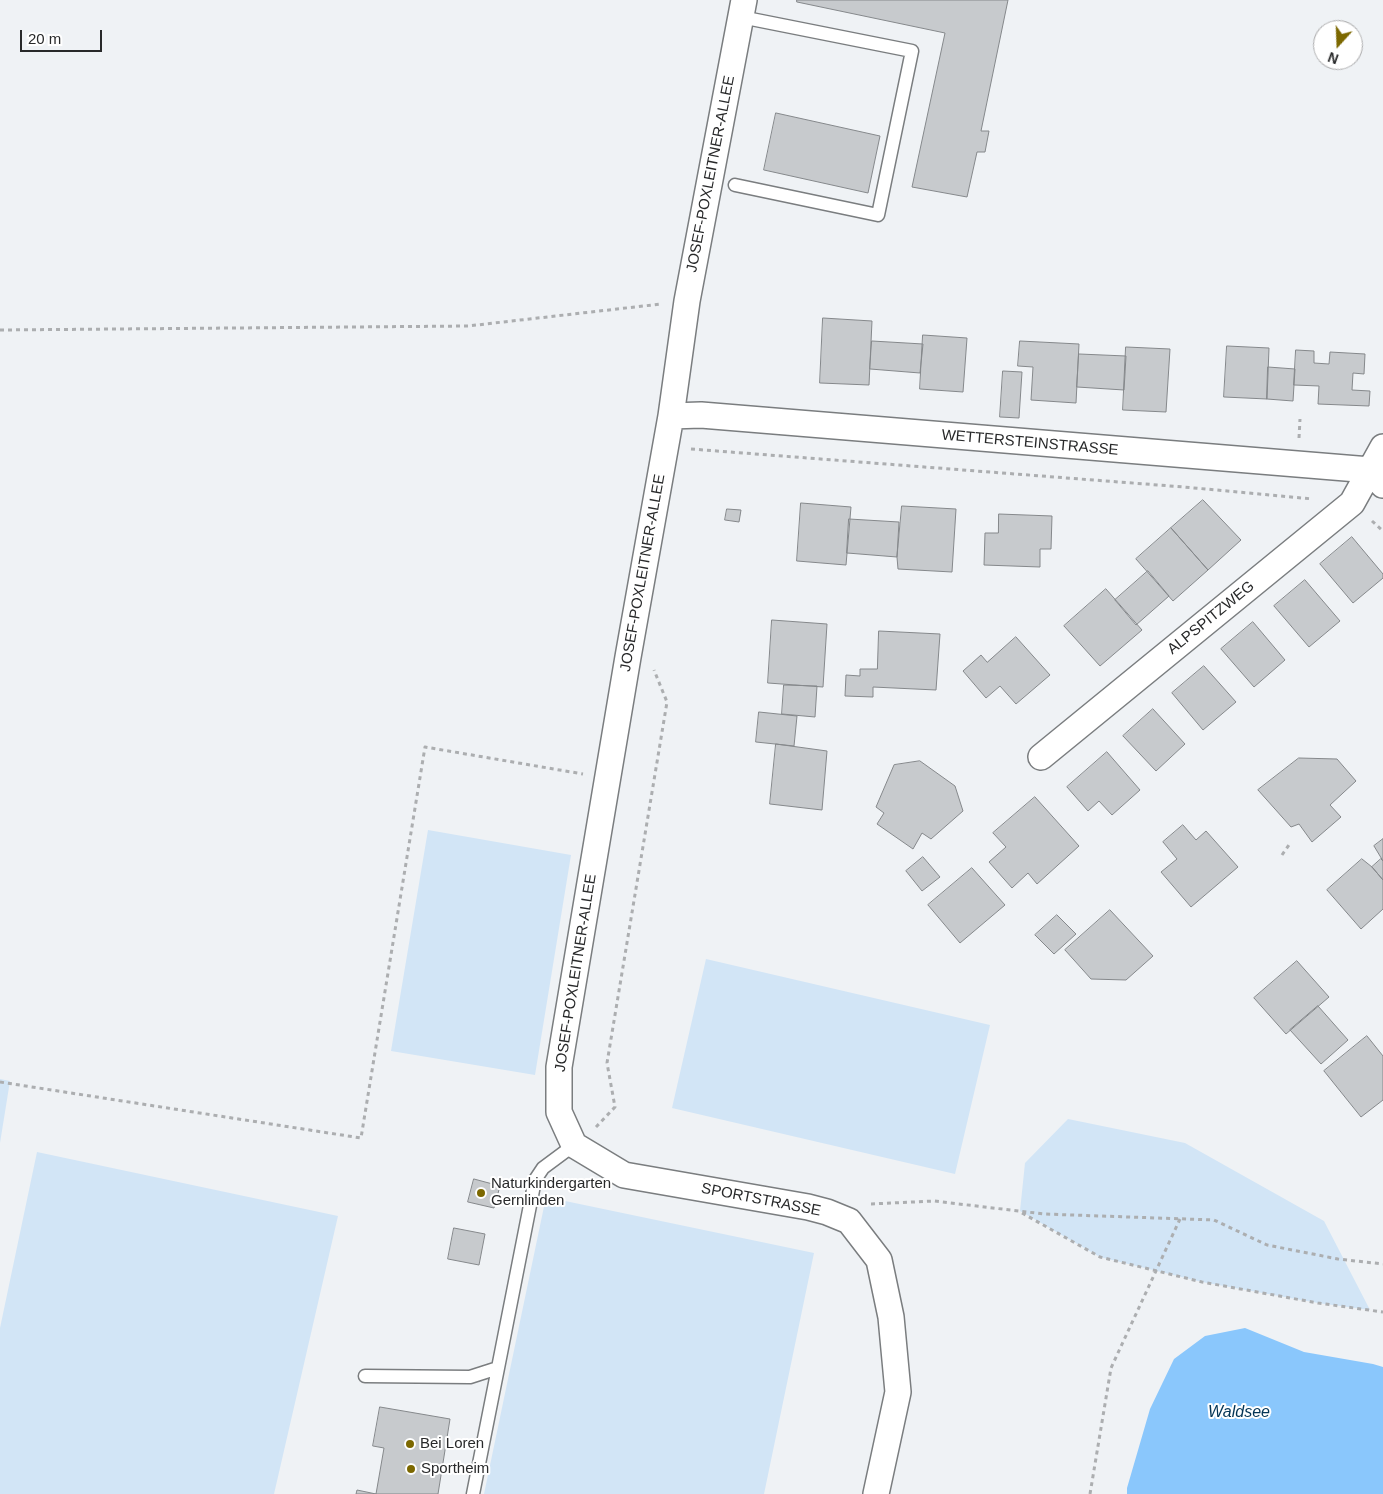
<!DOCTYPE html>
<style>
body{margin:0}
#map{position:relative;width:1383px;height:1494px;overflow:hidden;background:#eff2f5;font-family:Helvetica,sans-serif}
canvas{display:block}
.north{position:absolute;left:1313px;top:20px;width:50px;height:50px;box-sizing:border-box;background:#fff;border:1px solid #a9a9aa;border-radius:50%;rotate:200deg;font-size:14px;font-weight:700;line-height:20px;text-align:center;color:#28292a}
.north::after{content:'';display:block;margin:auto;width:18px;height:22px;background:#7c6800;clip-path:polygon(50% 0,100% 100%,50% 72%,0 100%)}
.scale{position:absolute;left:20px;top:30px;width:82px;height:22px;box-sizing:border-box;border:2px solid #28292a;border-top:0;padding-left:6px;font-size:15px;line-height:18px;white-space:nowrap;color:#28292a;-webkit-text-stroke:4px #fff;paint-order:stroke}
</style>
<div id="map">
<canvas width="1383" height="1494"></canvas>
<div class="north">N</div>
<div class="scale">20 m</div>
</div>
<script>
const c = document.querySelector('canvas').getContext('2d');
c.lineJoin = 'round';
function fillPath(path, color) {
  c.fillStyle = color;
  c.fill(path, 'evenodd');
}
function strokePath(path, color, width, dash) {
  c.strokeStyle = color;
  c.lineWidth = width;
  c.lineCap = dash ? 'butt' : 'round';
  c.setLineDash(dash || []);
  c.stroke(path);
}
function label(font, color, halo, rows, align = 'center') {
  c.font = font + ' Helvetica,sans-serif';
  c.lineWidth = 4;
  c.setLineDash([]);
  c.textBaseline = 'middle';
  c.strokeStyle = halo;
  c.fillStyle = color;
  for (const [text, x, y, turn = 0] of rows) {
    c.save();
    c.translate(x, y);
    c.rotate((+turn || 0) * Math.PI / 180);
    c.textAlign = isNaN(turn) ? turn : align;
    if (halo) c.strokeText(text, 0, 0);
    c.fillText(text, 0, 0);
    c.restore();
  }
}
fillPath(new Path2D(`
 M428,830L571,855L535,1075L391,1051Z
 M706,959L990,1025L955,1174L672,1108Z
 M0,1079L10,1081L0,1143Z
 M1068,1119L1185,1143L1324,1221L1370,1310L1318,1303L1202,1282L1100,1257L1020,1211L1025,1163Z
 M37,1152L338,1216L274,1494H0V1328Z
 M546,1197L814,1253L764,1494H484Z`), '#d2e5f6');
fillPath(new Path2D(`
 M1245,1328L1304,1352L1373,1364L1383,1367V1494H1127V1488L1150,1409L1174,1359L1205,1336Z`), '#8ac7fc');
const building = new Path2D(`
 M797,0H1008L981,131H989L985,152H977L967,197L912,187L945,33L797,2Z
 M776,113L880,136L868,193L764,170Z
 M823,318L872,321L869,385L820,383Z
 M923,335L967,338L963,392L920,389Z
 M872,341L923,344L920,373L870,369Z
 M1020,341L1079,344L1076,403L1031,400L1033,367L1018,366Z
 M1227,346L1269,348L1267,399L1224,397Z
 M1126,347L1170,349L1166,412L1123,410Z
 M1296,350L1314,351V363L1329,364L1330,352L1365,354L1364,374L1353,373L1352,390L1370,391L1369,406L1318,404L1319,386L1294,385Z
 M1079,354L1126,356L1124,390L1077,387Z
 M1268,367L1295,369L1293,401L1267,399Z
 M1003,371L1022,372L1019,418L1000,417Z
 M1203,500L1241,540L1208,570L1171,528Z
 M801,503L851,507L846,565L797,561Z
 M902,506L956,509L952,572L898,569L897,557Z
 M727,509L741,510L739,522L725,520Z
 M999,514L1052,516L1051,549H1040V567L984,565L985,533H998Z
 M849,519L899,522L897,557L847,553Z
 M1171,528L1208,570L1173,601L1136,559Z
 M1352,537L1383,574V578L1353,603L1320,564Z
 M1148,571L1169,596L1136,625L1115,600Z
 M1305,580L1340,621L1309,647L1274,606Z
 M1106,589L1142,630L1100,666L1064,626Z
 M772,620L827,624L823,687L768,683Z
 M1253,622L1285,660L1254,687L1221,649Z
 M879,631L940,634L936,690L873,687V697L845,696L846,675L860,676V669H877Z
 M1016,637L1050,675L1016,704L1000,686L986,698L963,671L981,655L987,662Z
 M1204,666L1236,702L1203,730L1172,693Z
 M784,685L817,686L815,717L782,714Z
 M1153,709L1185,744L1156,771L1123,736Z
 M759,712L797,716L794,746L756,742Z
 M776,744L827,751L822,810L770,804Z
 M1107,752L1140,790L1112,815L1099,801L1088,811L1067,787Z
 M1299,758L1337,759L1356,781L1330,805L1341,817L1312,842L1299,824L1291,827L1258,790Z
 M920,761L955,786L963,811L931,839L922,833L913,849L877,824L884,813L876,807L894,765Z
 M1035,797L1079,846L1037,884L1028,873L1012,888L989,862L1006,847L993,833Z
 M1183,825L1196,840L1206,831L1238,867L1191,907L1161,872L1177,859L1163,842Z
 M1383,839V861L1374,846Z
 M923,857L940,877L922,891L906,871Z
 M1362,859L1372,867L1383,880V909L1361,929L1327,890Z
 M1381,859L1383,861V880L1372,867Z
 M972,868L1005,905L960,943L928,905Z
 M1110,910L1153,956L1126,980L1091,979L1065,950Z
 M1057,915L1076,934L1054,954L1035,935Z
 M1297,961L1329,997L1286,1034L1254,998Z
 M1318,1006L1348,1040L1321,1064L1290,1030Z
 M1367,1036L1383,1056V1100L1361,1117L1324,1071Z
 M474,1179L500,1186L494,1208L468,1202Z
 M454,1228L485,1234L479,1265L448,1259Z
 M380,1407L450,1419L438,1494H356L357,1490L376,1494L384,1448L373,1446Z`);
fillPath(building, '#c7cacd');
strokePath(building, '#85888b', 1);
const service = new Path2D(`
 M735,185L878,215L912,51L741,17
 M365,1376L470,1377L498,1368L535,1180L543,1168L574,1145
 M473,1494L498,1368`);
const minor = new Path2D(`
 M744,0L687,301L671,416L628,657L559,1067V1112L574,1145L624,1175L808,1207L827,1212L849,1221L879,1260L891,1317L898,1392L876,1494
 M671,416L701,415L1370,470L1383,485
 M1041,757L1352,503L1383,447`);
strokePath(service, '#7a7d7f', 15);
strokePath(minor, '#7a7d7f', 28);
strokePath(new Path2D(`
 M0,330L468,326L661,304
 M1299,438L1300,419
 M691,449L1184,487L1313,499
 M1372,521L1383,531
 M1282,855L1291,842
 M0,1082L361,1138L425,747L583,774
 M596,1127L615,1107L607,1063L667,702L654,670
 M871,1204L934,1201L1044,1214L1214,1220L1267,1245L1338,1259L1383,1264
 M1022,1213L1100,1257L1202,1282L1318,1303L1383,1312
 M1090,1494L1111,1368L1180,1219`), '#acaeb0', 3, [4, 4]);
strokePath(service, '#fff', 12);
strokePath(minor, '#fff', 25);
for (const [x, y, r, color] of [
 [481,1193,5,"#7c6800"],
 [410,1444,5,"#7c6800"],
 [411,1469,5,"#7c6800"]
]) {
  const dot = new Path2D();
  dot.arc(x, y, r, 0, 2 * Math.PI);
  c.fillStyle = color;
  c.fill(dot);
  strokePath(dot, '#fff', 2);
}
label('15px', '#28292a', '#fff', [
 ["JOSEF-POXLEITNER-ALLEE",711,174,-79],
 ["WETTERSTEINSTRASSE",1030,443,5],
 ["JOSEF-POXLEITNER-ALLEE",643,573,-80],
 ["ALPSPITZWEG",1211,618,-39],
 ["JOSEF-POXLEITNER-ALLEE",576,973,-81],
 ["SPORTSTRASSE",761,1200,11]
]);
label('15px', '#28292a', '#fff', [
 ["Naturkindergarten",491,1184],
 ["Gernlinden",491,1201],
 ["Bei Loren",420,1444],
 ["Sportheim",421,1469]
], 'left');
label('italic 16px', '#043556', '#fff', [
 ["Waldsee",1239,1413]
]);
</script>
